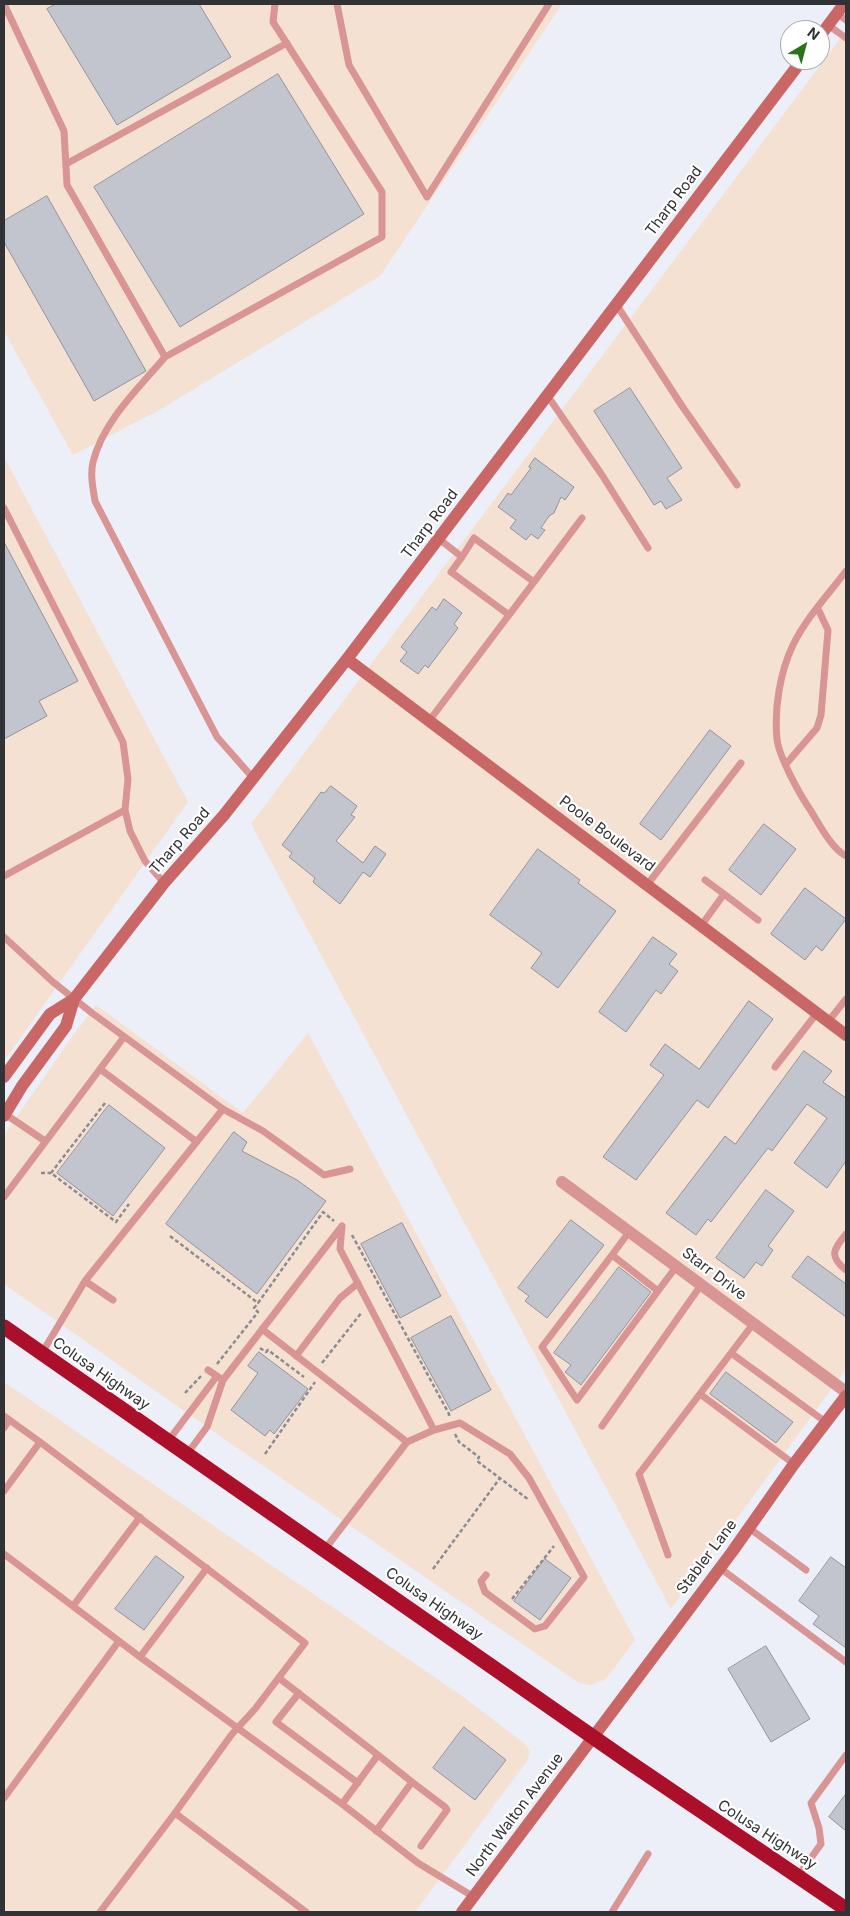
<!DOCTYPE html>
<style>
body{margin:0}
#map{position:relative;width:850px;height:1916px;overflow:hidden;background:#eceef8;font-family:Inter,sans-serif}
canvas{display:block}
.frame{position:absolute;inset:0;border:5px solid #313235;pointer-events:none}
.north{position:absolute;left:780px;top:20px;width:50px;height:50px;box-sizing:border-box;background:#fff;border:1px solid #adadae;border-radius:50%;rotate:37deg;font-size:14px;font-weight:700;line-height:20px;text-align:center;color:#313235}
.north::after{content:'';display:block;margin:auto;width:18px;height:22px;background:#297418;clip-path:polygon(50% 0,100% 100%,50% 72%,0 100%)}
</style>
<div id="map">
<canvas width="850" height="1916"></canvas>
<div class="frame"></div>
<div class="north">N</div>
</div>
<script>
const c = document.querySelector('canvas').getContext('2d');
c.lineJoin = 'round';
function fillPath(path, color) {
  c.fillStyle = color;
  c.fill(path, 'evenodd');
}
function strokePath(path, color, width, dash) {
  c.strokeStyle = color;
  c.lineWidth = width;
  c.lineCap = dash ? 'butt' : 'round';
  c.setLineDash(dash || []);
  c.stroke(path);
}
function label(font, color, halo, rows, align = 'center') {
  c.font = font + ' Inter,sans-serif';
  c.lineWidth = 4.5;
  c.setLineDash([]);
  c.textBaseline = 'middle';
  c.strokeStyle = halo;
  c.fillStyle = color;
  for (const [text, x, y, turn = 0] of rows) {
    c.save();
    c.translate(x, y);
    c.rotate((+turn || 0) * Math.PI / 180);
    c.textAlign = isNaN(turn) ? turn : align;
    if (halo) c.strokeText(text, 0, 0);
    c.fillText(text, 0, 0);
    c.restore();
  }
}
fillPath(new Path2D(`
 M4,4H562L380,276L161,409L73,455L4,331Z
 M846,31V1369L671,1609L251,824Z
 M4,457L188,802L4,1061Z
 M96,1005L243,1113L308,1033L635,1640L606,1679L591,1685L579,1683L207,1427L4,1284V1135L74,1034Z
 M4,1382L462,1696L525,1744L530,1752L527,1761L415,1912H4Z`), '#f5e1d2');
const building = new Path2D(`
 M56,4H199L231,57L117,125L47,9Z
 M278,74L364,214L180,327L94,187Z
 M47,196L146,371L94,401L4,242V221Z
 M630,388L682,468L667,478L682,500L666,509L661,501L654,505L594,411Z
 M535,458L574,487L565,500L561,497L554,513L549,516L541,528L545,530L538,539L531,534L526,540L510,528L516,520L498,507L508,493L511,495L531,468L529,467Z
 M4,542L78,681L39,701L47,716L4,739Z
 M444,599L462,613L454,624L458,628L428,668L425,665L418,674L400,661L407,652L401,647L432,607L436,610Z
 M710,730L731,746L661,840L640,824Z
 M331,786L357,806L351,815L355,817L336,841L363,863L375,846L386,854L370,877L363,872L340,904L313,882L315,878L289,857L292,853L282,845L321,792L324,793Z
 M764,824L796,849L761,895L729,870Z
 M538,849L580,880L578,883L616,911L558,988L531,968L542,953L490,915Z
 M805,888L846,919L822,951L816,946L805,960L771,934Z
 M653,937L677,954L669,964L678,971L661,994L656,990L626,1032L599,1012Z
 M749,1001L773,1019L708,1108L697,1100L636,1180L603,1157L664,1075L650,1065L665,1044L699,1069Z
 M804,1051L832,1071L823,1082L846,1098V1161L827,1188L794,1163L827,1118L807,1104L772,1151L768,1148L711,1222L708,1219L696,1235L666,1213L725,1136L735,1144Z
 M109,1105L165,1148L113,1216L57,1173Z
 M234,1132L247,1142L242,1151L297,1180L326,1201L257,1294L166,1224Z
 M766,1190L794,1211L768,1246L773,1250L762,1266L756,1262L744,1278L716,1258Z
 M571,1220L604,1245L547,1318L525,1301L529,1296L518,1288Z
 M402,1223L441,1296L400,1318L361,1244Z
 M808,1256L846,1284V1317L792,1277Z
 M619,1267L651,1292L581,1385L565,1372L571,1365L554,1353Z
 M451,1316L491,1390L451,1411L411,1338Z
 M259,1352L308,1389L274,1434L270,1430L265,1436L231,1410L258,1373L248,1366Z
 M726,1372L793,1422L776,1443L710,1394Z
 M156,1556L184,1577L144,1630L115,1609Z
 M831,1557L846,1568V1648L813,1624L819,1616L799,1601Z
 M545,1559L571,1578L540,1620L514,1601Z
 M766,1646L810,1719L771,1742L728,1669Z
 M464,1727L506,1760L475,1800L433,1768Z
 M846,1794V1831L829,1817Z`);
fillPath(building, '#c3c5ce');
strokePath(building, '#92949d', 1);
strokePath(new Path2D(`
 M105,1103L51,1173L116,1222L129,1204
 M41,1173H51
 M352,1235L449,1414V1417
 M170,1236L258,1303L323,1212L334,1221
 M260,1348L266,1352L268,1350L304,1377
 M322,1363L362,1312
 M217,1364L258,1312L254,1308L258,1303
 M185,1393L201,1376
 M455,1434L459,1442L479,1457L477,1461L529,1500
 M265,1454L315,1382
 M433,1569L500,1478
 M512,1599L554,1546`), '#8b8c93', 2.5, [4, 2.5]);
strokePath(new Path2D(`
 M4,4L64,131L67,185L165,357L382,237V192L273,22L275,4
 M337,4L349,65L427,197L549,4
 M837,13L846,20
 M828,25L846,38
 M66,164L287,43
 M616,304L682,406L737,485
 M165,357C139,388 103,421 93,462C90,475 93,488 95,501L217,737L253,778
 M547,395L602,475L648,548
 M4,508L123,742L128,779L125,810L130,831L145,861L164,883
 M462,557L474,538L534,582L582,518
 M846,571C828,595 806,618 793,645C780,672 774,709 777,739C779,757 799,793 809,808C819,823 830,847 846,856
 M509,615L534,582
 M429,721L509,615L451,572L462,557L439,539
 M786,764L817,728L821,715L828,630L818,609
 M4,876L125,810
 M705,880L724,894
 M647,885L741,763
 M701,926L724,894L758,920
 M4,937L53,982L92,1013L223,1109L263,1131L324,1175L350,1169
 M828,1022L846,999
 M775,1067L817,1013
 M100,1069L197,1142
 M5,1114L45,1141
 M4,1197L124,1037
 M342,1226L340,1249L434,1430
 M846,1234C834,1249 828,1256 846,1270
 M612,1255L629,1232
 M85,1281L113,1300
 M658,1291L612,1255L542,1347L577,1400L658,1291L676,1267
 M753,1324L731,1353L827,1423
 M262,1329L407,1442
 M42,1353L85,1281L223,1109
 M296,1356L340,1298L358,1283
 M208,1370L221,1379
 M700,1394L794,1464
 M4,1416L40,1442
 M602,1426L701,1285
 M4,1428L9,1420
 M168,1441L217,1376
 M187,1454L207,1427L223,1380L342,1226
 M4,1491L40,1442L305,1643L255,1709L232,1734L175,1813
 M749,1528L806,1570
 M325,1549L407,1442L434,1430L460,1423L510,1454L529,1478L584,1577L545,1626L535,1629L485,1592L481,1581L486,1575
 M4,1554L140,1657L342,1804L418,1863L474,1897
 M668,1555L639,1474L731,1353
 M720,1568L846,1662
 M73,1606L140,1517
 M140,1657L207,1568
 M279,1678L378,1755L342,1804
 M299,1693L276,1722L358,1783
 M412,1782L445,1807L447,1810L421,1846
 M4,1798L119,1641
 M376,1831L412,1782L378,1755
 M798,1876L821,1844L819,1828L811,1803L846,1755
 M100,1912L175,1813L306,1912
 M612,1912L648,1854`), '#d99593', 7);
strokePath(new Path2D(`
 M562,1182L846,1392`), '#d99593', 12);
strokePath(new Path2D(`
 M820,36L844,4
 M347,659L846,1035
 M4,1077L50,1014L74,999
 M4,1116L22,1086L66,1026L74,999L164,883L224,815L347,659L802,60
 M462,1912L732,1552L794,1464L846,1396`), '#c96766', 12);
strokePath(new Path2D(`
 M4,1327L626,1760L846,1909`), '#ac0f29', 15);
label('15px', '#313235', '#fff', [
 ["Tharp Road",674,201,-53],
 ["Tharp Road",430,524,-53],
 ["Poole Boulevard",607,834,37],
 ["Tharp Road",180,841,-49],
 ["Starr Drive",714,1274,37],
 ["Colusa Highway",101,1374,35],
 ["Stabler Lane",707,1557,-53],
 ["Colusa Highway",434,1604,35],
 ["North Walton Avenue",515,1815,-53],
 ["Colusa Highway",767,1835,33]
]);
</script>
